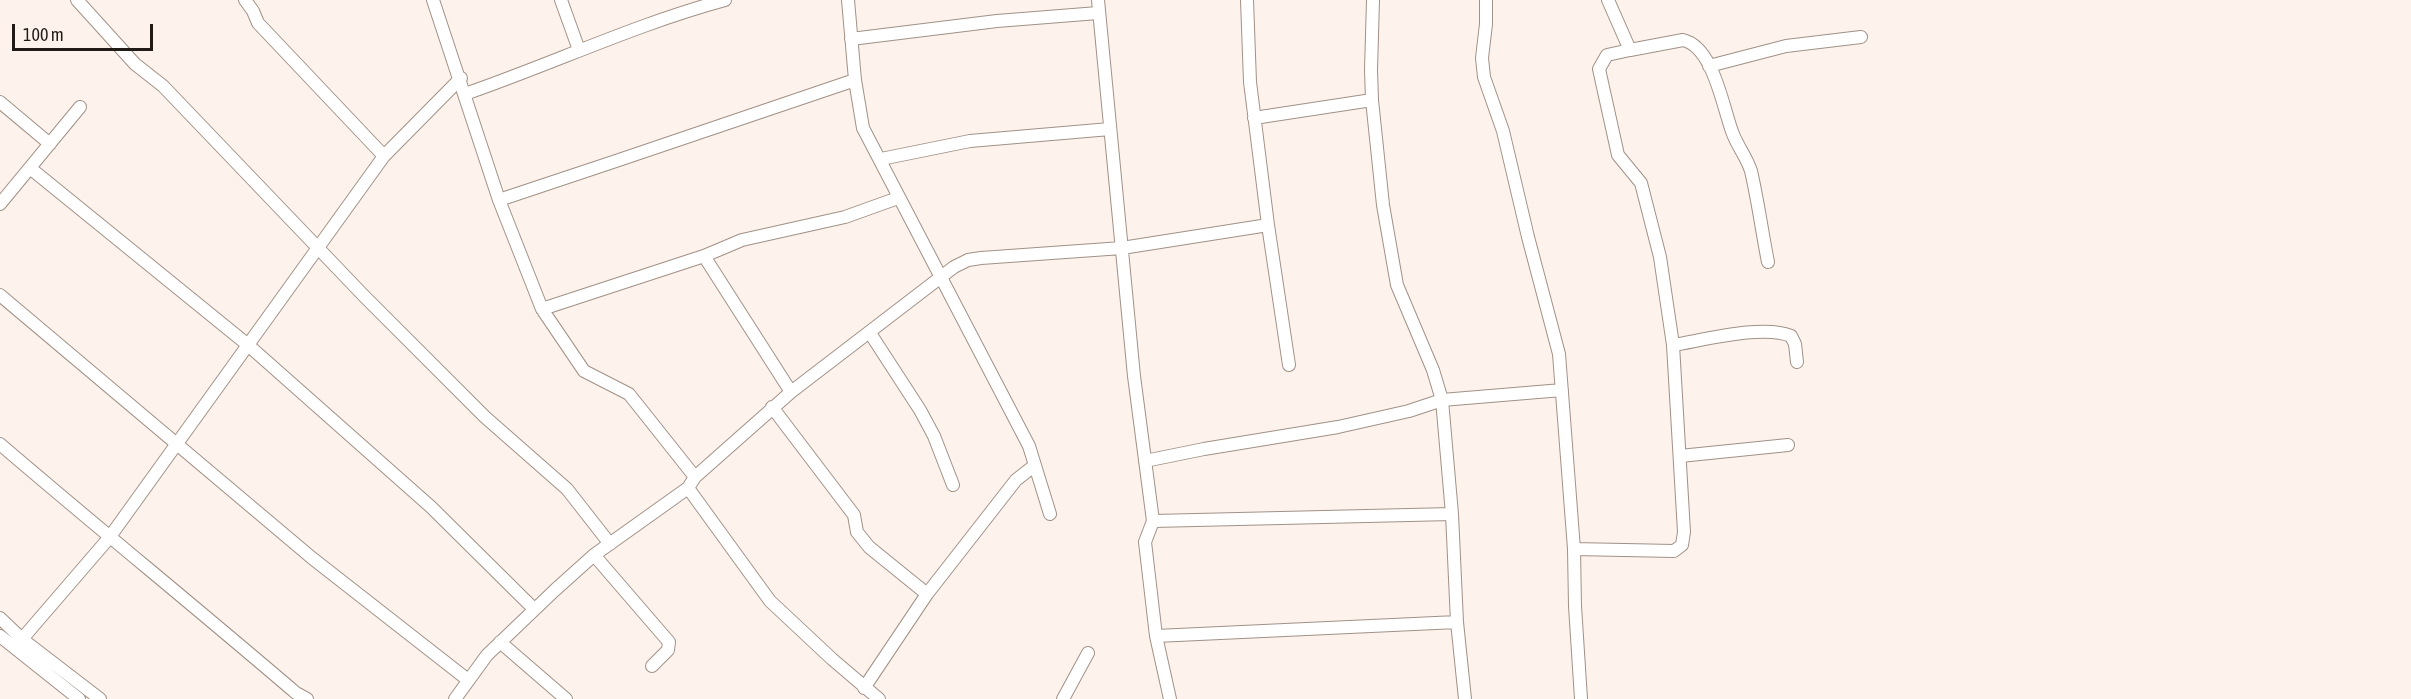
<!DOCTYPE html>
<style>
body{margin:0}
#map{position:relative;width:2411px;height:699px;overflow:hidden;background:#fdf3ec;font-family:"Asap Condensed",sans-serif}
canvas{display:block}
.scale{position:absolute;left:12px;top:24px;width:141px;height:27px;box-sizing:border-box;border:3px solid #211b18;border-top:0;padding-left:8px;font-size:18px;line-height:21px;white-space:nowrap;color:#211b18;-webkit-text-stroke:4px #fdf3ec;paint-order:stroke}
</style>
<div id="map">
<canvas width="2411" height="699"></canvas>
<div class="scale">100 m</div>
</div>
<script>
const c = document.querySelector('canvas').getContext('2d');
c.lineJoin = 'round';
function strokePath(path, color, width, dash) {
  c.strokeStyle = color;
  c.lineWidth = width;
  c.lineCap = dash ? 'butt' : 'round';
  c.setLineDash(dash || []);
  c.stroke(path);
}
const minor = new Path2D(`
 M77,0L135,64L163,86L364,296L485,417L567,489L610,544
 M245,0L253,11L258,23L384,156
 M433,0L499,200L542,309L584,371L629,394L695,477
 M561,0L579,50
 M848,0L855,80L863,128L1029,446L1050,514
 M1098,0L1134,376L1153,521L1145,542L1156,636L1170,699
 M1247,0L1250,82L1268,225L1289,365
 M1486,0V24L1482,58L1484,77L1503,131L1528,237L1559,354L1574,549L1575,606L1581,699
 M851,39L997,21L1098,13
 M1630,50L1683,40C1714,47 1723,109 1733,134C1738,147 1747,158 1751,171C1758,201 1762,232 1768,262
 M1709,66L1786,46L1861,37
 M465,94C552,64 636,24 725,0
 M1372,100L1383,205L1397,285L1433,370L1442,400L1452,514L1457,622L1465,699
 M0,102L50,144
 M1254,118L1372,100L1371,70L1373,0
 M881,159L970,141L1110,129
 M30,168L248,345L431,507L534,609
 M499,200C618,161 736,120 855,80
 M0,204L80,107
 M704,256L791,392
 M0,295L312,558L468,680
 M542,309L704,256L742,240L845,217L898,198
 M870,333L920,410L934,436L953,485
 M1673,345C1704,340 1764,324 1791,336L1795,344L1797,362
 M772,407L854,515L857,532L869,547L927,594
 M0,444C98,528 198,609 296,693L307,699
 M1680,456L1788,445
 M1145,461L1204,449L1338,427L1409,411L1442,400L1562,390
 M688,488L770,601L832,659L879,699
 M1153,521L1452,514
 M1574,549L1674,551L1682,545L1684,532L1673,345L1660,257L1641,183L1618,155L1599,69L1607,55L1630,50L1608,0
 M594,555L669,642L668,650L652,666
 M0,618L22,639L100,699
 M0,636L79,699
 M1156,636L1457,622
 M22,639L109,538L384,156L461,78
 M500,642L566,699
 M864,688L927,594L1016,480L1034,466
 M455,699L487,655L555,590L594,555L688,488L695,477L791,392L954,267L968,260L981,258L1122,248L1268,225
 M1063,699L1088,653`);
strokePath(minor, '#a19187', 14);
strokePath(minor, '#fff', 12);
</script>
